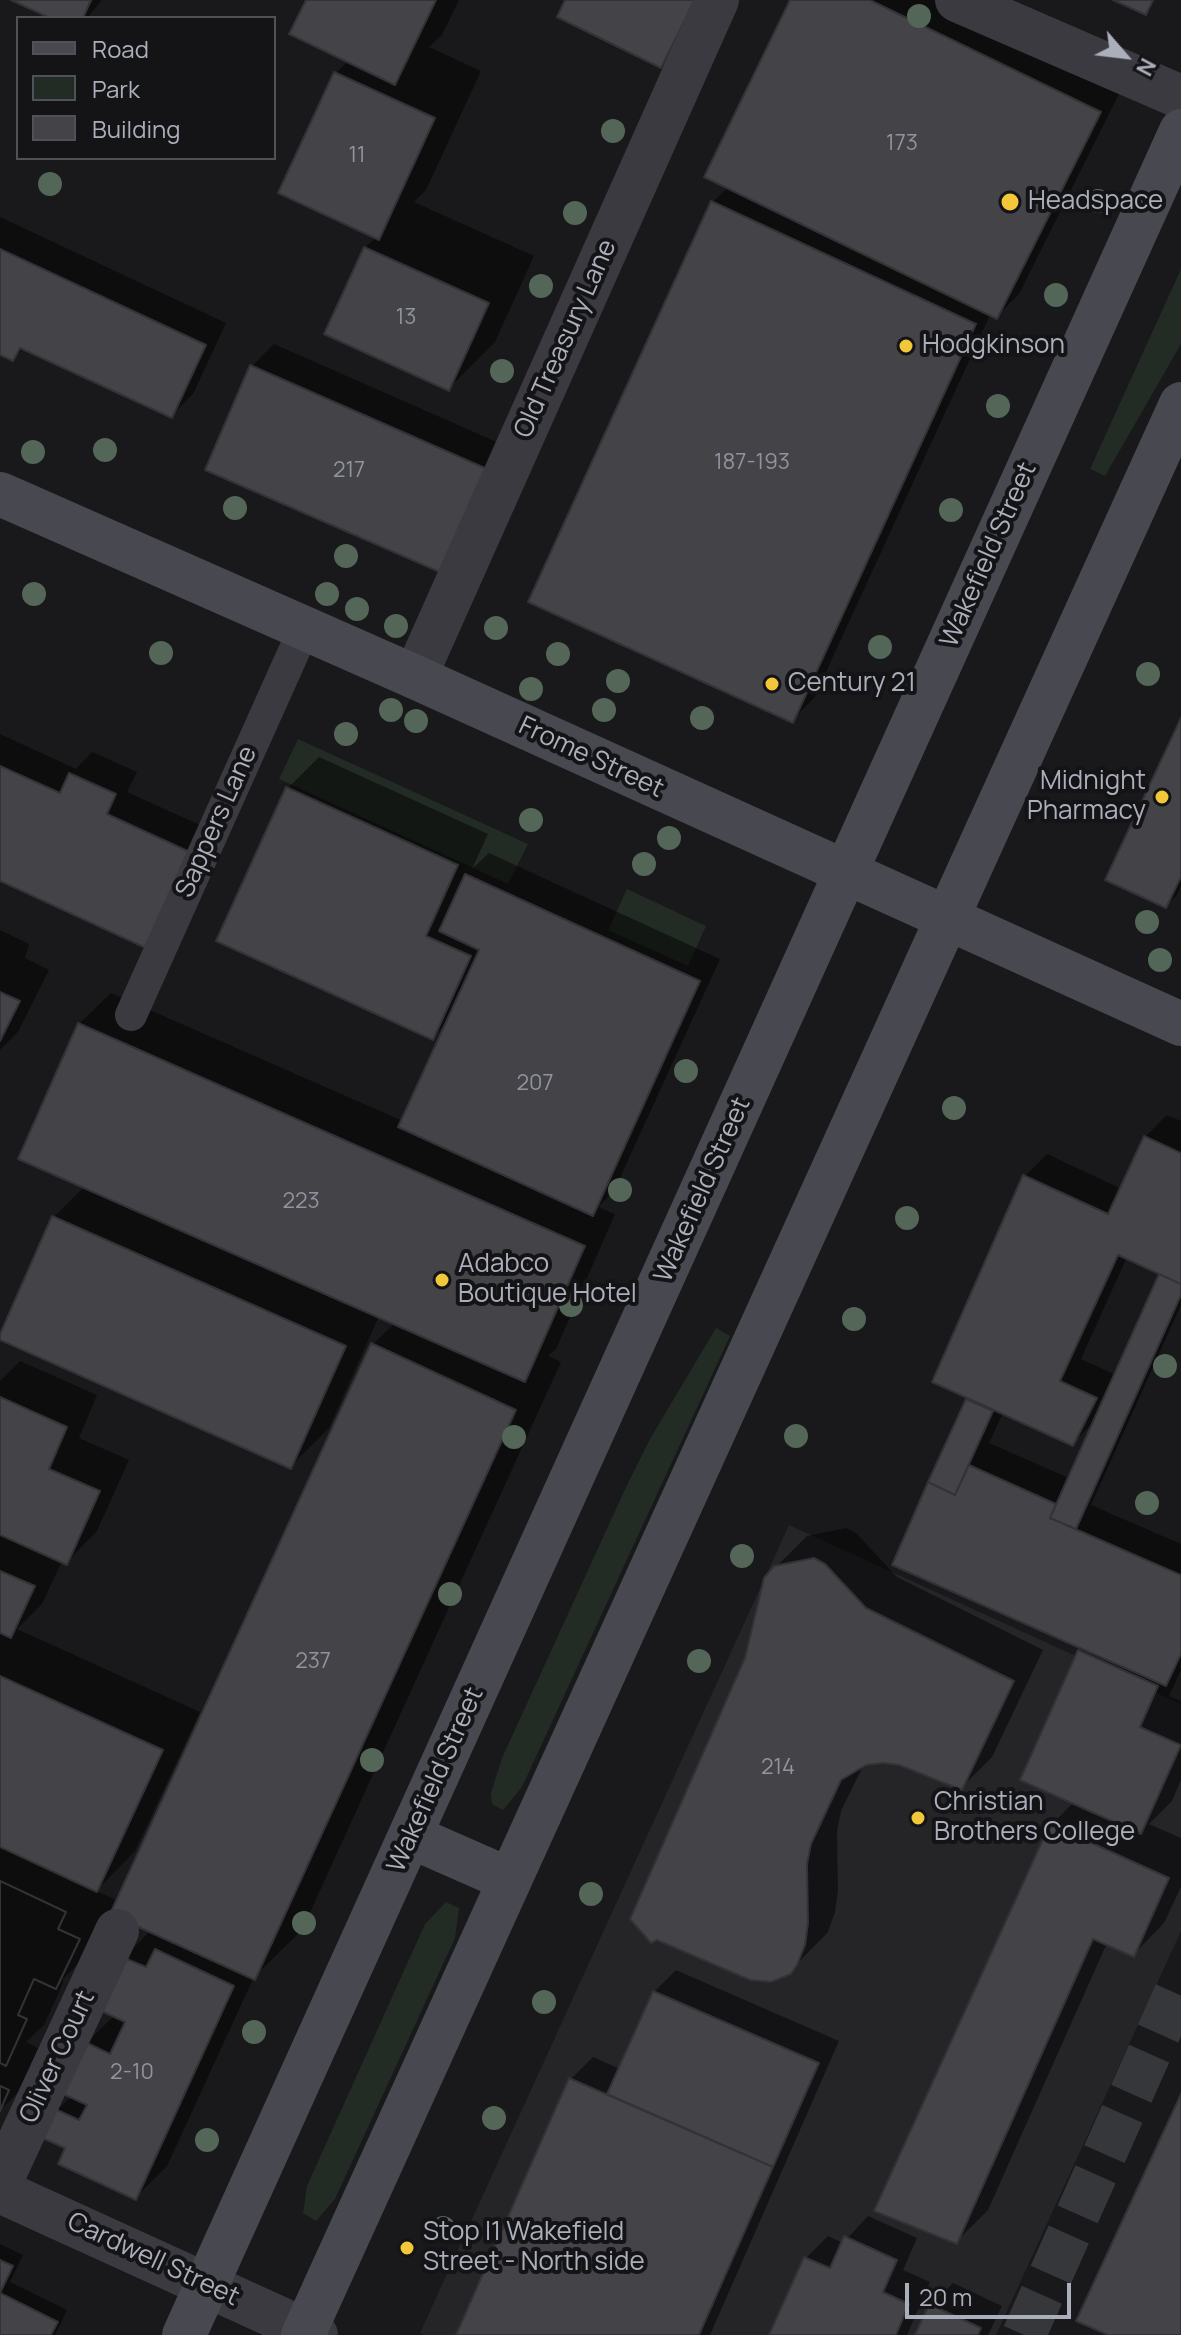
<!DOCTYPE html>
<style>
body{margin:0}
#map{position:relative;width:1181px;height:2335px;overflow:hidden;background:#19191b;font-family:Manrope,sans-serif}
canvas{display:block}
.legend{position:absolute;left:16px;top:16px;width:260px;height:144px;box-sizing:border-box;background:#141416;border:2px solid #505258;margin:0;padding:10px 14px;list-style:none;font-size:24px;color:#abaebb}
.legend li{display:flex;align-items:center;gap:16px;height:40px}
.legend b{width:40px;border:2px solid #505258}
.north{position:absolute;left:1085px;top:16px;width:80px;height:80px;-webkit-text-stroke:6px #141416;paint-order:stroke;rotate:118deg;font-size:22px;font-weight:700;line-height:32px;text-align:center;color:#abaebb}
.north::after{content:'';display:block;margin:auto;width:28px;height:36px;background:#abaebb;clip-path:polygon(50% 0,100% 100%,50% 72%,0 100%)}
.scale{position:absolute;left:905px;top:2283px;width:166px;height:36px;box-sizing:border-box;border:4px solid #abaebb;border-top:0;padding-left:10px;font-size:24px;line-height:28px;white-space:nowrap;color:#abaebb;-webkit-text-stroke:6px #141416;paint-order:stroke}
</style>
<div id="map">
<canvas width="1181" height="2335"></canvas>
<ul class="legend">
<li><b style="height:10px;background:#484950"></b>Road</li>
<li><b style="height:22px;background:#232b25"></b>Park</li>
<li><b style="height:22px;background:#434348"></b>Building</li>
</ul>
<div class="north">N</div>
<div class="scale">20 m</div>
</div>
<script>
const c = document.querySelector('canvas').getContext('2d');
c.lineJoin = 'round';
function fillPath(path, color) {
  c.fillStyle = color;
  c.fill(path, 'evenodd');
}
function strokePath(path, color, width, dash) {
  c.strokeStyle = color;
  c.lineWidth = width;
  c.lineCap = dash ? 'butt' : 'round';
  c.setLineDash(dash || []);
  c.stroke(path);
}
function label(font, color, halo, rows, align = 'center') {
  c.font = font + ' Manrope,sans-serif';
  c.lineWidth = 8;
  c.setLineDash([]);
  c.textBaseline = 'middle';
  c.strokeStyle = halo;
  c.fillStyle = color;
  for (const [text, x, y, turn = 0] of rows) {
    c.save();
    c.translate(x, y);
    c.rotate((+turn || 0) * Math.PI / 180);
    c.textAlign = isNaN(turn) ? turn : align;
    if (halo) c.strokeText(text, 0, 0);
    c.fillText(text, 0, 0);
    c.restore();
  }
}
fillPath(new Path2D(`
 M789,1525L1181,1704V1931L996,2335H424L420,2333Z`), '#252528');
fillPath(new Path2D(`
 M1181,269V344L1105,476L1090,469Z
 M298,739L528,844L508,884L279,779Z
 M627,889L706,926L688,966L608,930Z
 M716,1328L730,1336L522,1787L503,1810L492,1804L491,1793L502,1758L627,1485L650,1439Z
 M446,1902L459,1908L455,1938L335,2199L316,2221L303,2213L307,2186L425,1924Z`), '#232b25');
fillPath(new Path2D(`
 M17,0H89L87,4H91L93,0H102L87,18H55Z
 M308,0H459L442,35L429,47L481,71L426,190L414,202L534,256L495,342L448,389L365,248L377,236L336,73L349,60Z
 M792,0H936L1121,90L1019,294L997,316L991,313L814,698L792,720L712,203L729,186Z
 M0,217L226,323L193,394L171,416L24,348L13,359L0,353Z
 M274,344L515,450L449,574L252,366Z
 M1181,723V886L1177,895L1166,906Z
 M0,734L76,769L92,752L137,772L127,792L213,831L170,924L0,879Z
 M319,757L488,834L472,869L489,853L720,959L614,1191L598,1207L615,1214L556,1349L548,1356L561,1362L302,1930L254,1977L167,2166L135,2198L67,2148L57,2110L72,2096L86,2043L115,2015L124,1958L151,1930L111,1912L94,1948L62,1980L64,1981L44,2025L26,2042L46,2052L37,2074L0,2110V1381L20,1361L97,1395L79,1438L129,1460L97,1531L66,1563L62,1561L42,1604L17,1629L200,1712L135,1851L96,1891L119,1901L373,1344L395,1323L379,1316L329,1428L291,1466L54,1217L85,1186L79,1024L111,993L403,1121L447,1023L432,1038L288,788Z
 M0,930L29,944L25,958L49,970L18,1032L0,1050Z
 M1167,1115L1181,1121V1305L1091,1505L1181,1544V1670L1169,1696L1181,1701V1780L1172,1801L1149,1824L1181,1838V1887L1164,1923L1133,1955L1107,1943L988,2210L957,2241L1051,1825L1074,1802L1079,1652L1083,1648L894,1564L969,1398L1025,1176L1047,1154L1122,1189L1145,1137ZM1127,1257L1162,1273L1116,1375L1081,1359ZM1003,1413L1073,1443L1094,1422L1069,1478L989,1443Z
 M846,1528L856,1533L897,1577L1043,1650L992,1757L961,1788L899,1763L864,1764L841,1811L837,1831L838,1891L835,1912L828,1932L789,1972L747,1659L775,1568L807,1536Z
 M676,1970L839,2041L710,2335H461L571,2079L593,2057L620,2069L654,1992Z
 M868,2216L917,2238L903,2270L930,2282L907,2335H771L806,2258L828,2236L843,2243Z
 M0,2244L23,2255L10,2282L67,2310L55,2335H0Z
 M953,2283L1002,2306L988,2335H917L931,2305Z`), '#0007');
const building = new Path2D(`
 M11,0H91L83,18H50Z
 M306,0H436L395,85L289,34Z
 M565,0H695L661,68L557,17Z
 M790,0H870L1101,112L997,319L704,177Z
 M1113,0H1153L1146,15Z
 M334,72L435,118L379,240L278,193Z
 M711,201L976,324L793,723L528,602Z
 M364,247L489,303L449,391L324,334Z
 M0,249L206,345L172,418L20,348L13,361L0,355Z
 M250,365L494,472L449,576L205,470Z
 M1181,718V877L1166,908L1105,880Z
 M0,766L60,793L69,773L116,794L107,814L192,853L148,949L0,881Z
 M286,787L458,865L426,936L471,956L433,1040L216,941Z
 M465,874L700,981L593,1216L398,1127L479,950L439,931Z
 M0,992L20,1001L0,1041Z
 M78,1023L585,1246L525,1382L18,1159Z
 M1144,1136L1181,1153V1284L1118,1255L1060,1381L1097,1398L1073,1446L932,1382L1023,1175L1108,1214Z
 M52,1216L346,1346L291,1469L0,1340V1334Z
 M1159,1274L1181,1284V1295L1076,1529L1050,1518Z
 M371,1343L516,1410L255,1980L110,1914Z
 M0,1397L67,1427L49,1469L100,1491L67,1565L0,1535Z
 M966,1399L993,1411L955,1495L928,1482Z
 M969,1465L1056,1504L1050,1518L1181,1575V1654L1166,1686L892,1565L928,1482L955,1495Z
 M814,1558L825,1564L866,1608L1014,1681L962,1790L899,1765L883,1763L866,1765L841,1780L811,1844L807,1864L808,1923L805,1945L797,1965L791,1974L771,1982L750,1980L657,1940L651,1943L630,1919L745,1658L764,1578L774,1566Z
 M0,1571L35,1586L11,1638L0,1633Z
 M1078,1650L1158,1686L1140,1727L1181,1745L1141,1834L1020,1780Z
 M0,1676L163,1750L97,1892L0,1847Z
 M1050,1824L1169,1878L1134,1957L1093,1939L957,2244L874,2211Z
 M0,1881L66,1912L58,1929L80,1939L56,1989L34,1979L18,2015L27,2019L6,2066L0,2063Z
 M0,1881L66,1912L58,1929L80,1939L56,1989L34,1979L18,2015L27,2019L6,2066L0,2063Z
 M155,1949L234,1986L136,2200L58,2164L65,2148L42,2138L55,2109L79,2120L87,2105L61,2093L85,2042L110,2054L125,2022L97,2009L122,1957L146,1967Z
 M653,1991L819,2063L773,2167L607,2094Z
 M569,2078L773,2167L699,2335H456Z
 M0,2086L9,2090L0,2111Z
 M0,2086L9,2090L0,2111Z
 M1181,2094V2335H1108L1076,2321Z
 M844,2236L897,2260L883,2292L909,2304L896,2335H769L804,2257L830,2268Z
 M0,2260L13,2266L0,2293L58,2322L51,2335H0Z
 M929,2304L981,2328L978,2335H915Z`);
fillPath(building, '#434348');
strokePath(building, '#333337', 2);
strokePath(new Path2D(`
 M1024,2335L1181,1982`), '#36373b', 44, [44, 22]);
strokePath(new Path2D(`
 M131,1015L304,629`), '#3a3a40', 32);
strokePath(new Path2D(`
 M957,0L1181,97
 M415,677L717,0
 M0,2183L117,1931
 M0,2191L316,2335`), '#3a3a40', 44);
strokePath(new Path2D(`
 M0,494L415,677L1181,1024
 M410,1836L510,1880
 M184,2335L1181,131
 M303,2335L1181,404`), '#484950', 44);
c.fillStyle = '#536658';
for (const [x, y] of [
 [919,16],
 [613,131],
 [50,184],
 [1098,201],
 [575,213],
 [541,286],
 [1056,295],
 [502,371],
 [998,406],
 [105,450],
 [33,452],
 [235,508],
 [951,510],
 [346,556],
 [34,594],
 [327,594],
 [357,609],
 [396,626],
 [496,628],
 [880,647],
 [161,653],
 [558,654],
 [1148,674],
 [618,681],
 [531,689],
 [391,710],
 [604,710],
 [702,718],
 [416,721],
 [346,734],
 [531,820],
 [669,838],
 [644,864],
 [1147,922],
 [1160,960],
 [686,1071],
 [954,1108],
 [620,1190],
 [907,1218],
 [571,1305],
 [854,1319],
 [1165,1366],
 [796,1436],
 [514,1437],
 [1147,1503],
 [742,1556],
 [450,1594],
 [699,1661],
 [372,1760],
 [591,1894],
 [304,1923],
 [544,2002],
 [254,2032],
 [494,2118],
 [207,2140],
 [443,2228]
]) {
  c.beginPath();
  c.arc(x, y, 12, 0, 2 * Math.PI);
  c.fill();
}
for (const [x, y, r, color] of [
 [1010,202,10,"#f2c83a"],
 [906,346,8,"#f2c83a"],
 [772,684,8,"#f2c83a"],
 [1162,797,8,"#f2c83a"],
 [442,1280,8,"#f2c83a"],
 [918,1818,8,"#f2c83a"],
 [407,2248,8,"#f2c83a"]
]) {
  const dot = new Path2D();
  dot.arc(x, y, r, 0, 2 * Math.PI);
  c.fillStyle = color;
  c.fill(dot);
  strokePath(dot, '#141416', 3);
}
label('22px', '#91939e', null, [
 ["173",902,144],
 ["11",357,156],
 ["13",406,318],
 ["187-193",752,463],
 ["217",349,471],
 ["207",535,1084],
 ["223",301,1202],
 ["237",313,1662],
 ["214",778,1768],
 ["2-10",132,2073]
]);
label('26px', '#abaebb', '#141416', [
 ["Headspace",1028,202],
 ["Hodgkinson",922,346],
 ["Century 21",788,684],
 ["Midnight",1146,782,"right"],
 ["Pharmacy",1146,812,"right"],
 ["Adabco",458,1265],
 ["Boutique Hotel",458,1295],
 ["Christian",934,1803],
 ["Brothers College",934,1833],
 ["Stop I1 Wakefield",423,2233],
 ["Street - North side",423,2263]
], 'left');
label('26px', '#abaebb', '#141416', [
 ["Old Treasury Lane",566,339,-66],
 ["Wakefield Street",989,555,-66],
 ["Frome Street",591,758,25],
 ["Sappers Lane",217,822,-66],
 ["Wakefield Street",703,1190,-66],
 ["Wakefield Street",436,1780,-66],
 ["Oliver Court",58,2057,-65],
 ["Cardwell Street",153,2260,25]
]);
</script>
